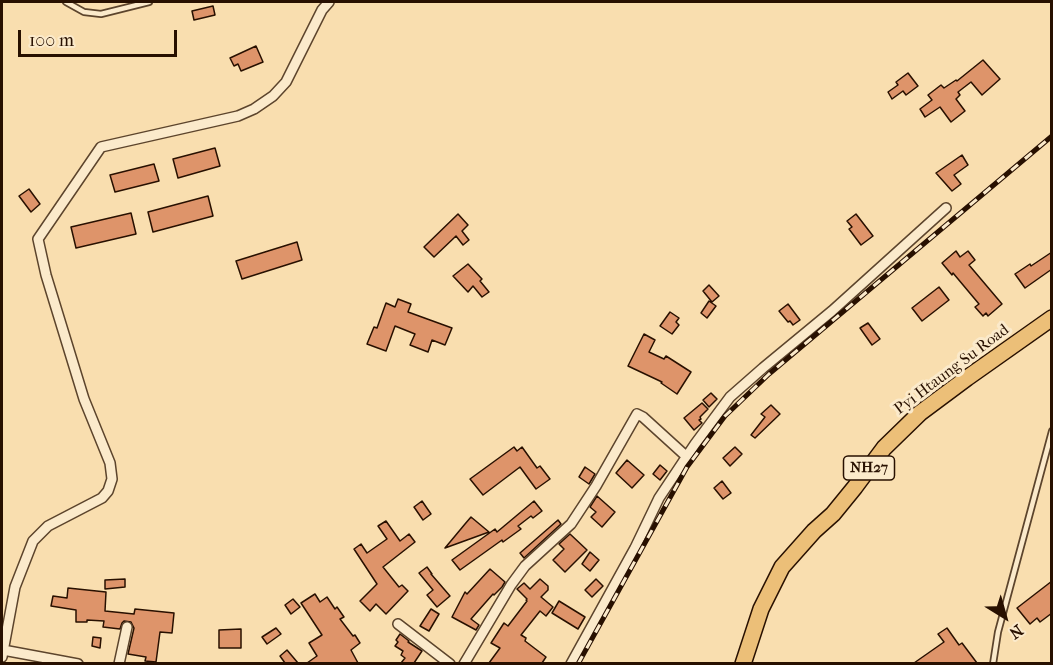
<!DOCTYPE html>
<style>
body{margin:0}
#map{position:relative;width:1053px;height:665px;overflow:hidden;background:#f9deaf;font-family:"IM FELL French Canon",serif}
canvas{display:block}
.frame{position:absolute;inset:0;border:3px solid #281000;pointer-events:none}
.north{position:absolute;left:975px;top:587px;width:60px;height:60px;-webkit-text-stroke:4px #fbeacb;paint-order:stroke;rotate:143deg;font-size:16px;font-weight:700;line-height:24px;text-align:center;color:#281000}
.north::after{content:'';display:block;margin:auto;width:21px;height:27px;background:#281000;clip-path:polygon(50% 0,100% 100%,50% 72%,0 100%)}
.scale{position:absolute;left:18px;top:30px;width:159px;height:27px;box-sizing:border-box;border:3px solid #281000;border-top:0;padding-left:8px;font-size:18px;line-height:21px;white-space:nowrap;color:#281000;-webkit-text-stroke:4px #fbeacb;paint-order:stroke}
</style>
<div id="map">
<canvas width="1053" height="665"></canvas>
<div class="frame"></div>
<div class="north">N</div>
<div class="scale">100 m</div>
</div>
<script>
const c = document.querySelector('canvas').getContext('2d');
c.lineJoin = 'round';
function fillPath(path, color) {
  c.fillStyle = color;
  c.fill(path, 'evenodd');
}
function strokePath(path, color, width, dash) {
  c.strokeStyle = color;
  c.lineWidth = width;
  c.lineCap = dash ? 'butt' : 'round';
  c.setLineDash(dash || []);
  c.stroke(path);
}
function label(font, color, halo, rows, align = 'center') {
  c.font = font + ' "IM FELL French Canon",serif';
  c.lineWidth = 6;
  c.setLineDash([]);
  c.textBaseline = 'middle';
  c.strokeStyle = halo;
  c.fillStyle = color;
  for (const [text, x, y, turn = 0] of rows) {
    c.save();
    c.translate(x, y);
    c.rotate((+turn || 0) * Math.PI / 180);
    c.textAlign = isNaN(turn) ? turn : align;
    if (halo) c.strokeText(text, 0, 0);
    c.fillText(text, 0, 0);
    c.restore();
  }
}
const building = new Path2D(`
 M213,6L215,15L194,20L192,11Z
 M256,46L263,62L241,71L238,64L234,66L230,58Z
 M983,60L1000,79L982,95L971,82L958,92L960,95L956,99L965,111L951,122L940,107L925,117L920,109L932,100L928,95L941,85L944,88L956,80L957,81Z
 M908,73L918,86L906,95L903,91L892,99L888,92L898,85L896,82Z
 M215,148L220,166L178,178L173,159Z
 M962,155L968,165L954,175L961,184L952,191L936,173Z
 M154,164L159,181L115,192L110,175Z
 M29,189L40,204L31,212L19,196Z
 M208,196L213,216L153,232L148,212Z
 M131,213L136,234L76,248L71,227Z
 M458,214L468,225L462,231L469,240L463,245L456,236L434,257L424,247Z
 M856,214L873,236L861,245L849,229L852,227L847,221Z
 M297,242L302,260L242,279L236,261Z
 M956,251L960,257L968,251L975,260L969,265L1002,304L988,316L986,313L983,316L975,307L979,304L953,273L952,275L942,263Z
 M1052,252V269L1025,288L1015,274L1030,264L1031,266Z
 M468,264L482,279L480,281L489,292L482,297L473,286L468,292L453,276Z
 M709,285L719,296L712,302L703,291Z
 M939,287L949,300L922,321L912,308Z
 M398,299L411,304L408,312L452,328L445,345L432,340L428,352L410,345L415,334L395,326L386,351L367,344L374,327L377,328L386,303L395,307Z
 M709,301L716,306L707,318L701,313Z
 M788,304L800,320L793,325L790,321L788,322L779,311Z
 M670,312L679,318L676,322L679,325L672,334L660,326Z
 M868,323L880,339L872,345L860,328Z
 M644,334L655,340L649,352L664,359L666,356L691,372L677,394L661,383L662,382L628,366Z
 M711,393L717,399L709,407L703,400Z
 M702,403L708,409L700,417L701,419L699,420L702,423L694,430L684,418Z
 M771,405L780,414L755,438L751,435L765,417L761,414Z
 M514,447L517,451L522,447L537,468L540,466L550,479L536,489L520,467L483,495L470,479Z
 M735,447L742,454L730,466L723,458Z
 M627,460L644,475L632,488L616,473Z
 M660,465L667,471L660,480L653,474Z
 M585,467L595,474L589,484L579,477Z
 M722,481L731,493L723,499L714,488Z
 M597,496L615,512L602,527L591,517L596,512L590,507Z
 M422,501L431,514L423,520L414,507Z
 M534,501L542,511L533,518L531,516L518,526L521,529L503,542L502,540L460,570L452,560L495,529L497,532Z
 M471,517L489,532L445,548L465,524Z
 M558,520L561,524L524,558L520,553Z
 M386,521L400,541L409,534L415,542L383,567L399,587L402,585L408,591L386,614L376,604L370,611L360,601L377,584L354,549L361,544L367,553L387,539L378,526Z
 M570,534L587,550L565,572L553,560L564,549L559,544Z
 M590,552L599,560L590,571L582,564Z
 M427,567L432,574H431L450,596L437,607L427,595L433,590L419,573Z
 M490,569L505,582L502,587L494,595L493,594L471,619L479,625L476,630L452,617L465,592L467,594Z
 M125,579V587L105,589V580Z
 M540,579L548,586V590L541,597L553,607L546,616L540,611L521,635L526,638L525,641L546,657L542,663H489L500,648L491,643L504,623L508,626L527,601L526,600L527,599L517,589L524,583L530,589Z
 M596,579L603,586L592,597L585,590Z
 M1052,581V613L1040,622L1037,618L1030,624L1017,608Z
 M68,588L106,592L105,611L134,614L135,609L174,613L172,633L160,632L156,662L145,661L146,657L128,654L134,628L131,622L124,621L122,623L120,629L103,627L104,621L87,620V622H76V610L51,606L53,596L67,598Z
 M315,594L320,602L327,597L335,609L337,607L344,617L340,619L353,636L355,635L360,643L351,650L358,663H307L317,656L309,643L322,635L301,603Z
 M293,599L300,607L291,614L285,605Z
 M559,601L585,617L578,629L552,613Z
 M431,609L439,614L429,631L420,626Z
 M276,628L281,634L267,644L262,637Z
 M947,628L959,645L962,643L977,663H914L944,642L938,634Z
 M241,629V648H219V630Z
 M400,634L409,641L408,642L422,651L414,663H401L405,658L401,655L403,651L395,646L398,642L396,640Z
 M93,637L101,638L100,648L92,646Z
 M287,650L298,663H285L280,656Z`);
fillPath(building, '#de946a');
strokePath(building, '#281000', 1.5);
const service = new Path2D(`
 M66,2L84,12L101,14L149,2
 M993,664L998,632L1052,431`);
const minor = new Path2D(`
 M398,624L450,664
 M3,650L78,664
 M2,657L15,587L33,541L48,526L102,498L108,491L112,479L110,463L84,399L46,275L38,239L101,147L238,116L254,109L273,96L286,82L322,10L329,2
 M119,664L127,627
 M464,664L511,585L525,566L571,524L596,486L637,414L643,417L687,457
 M571,664L635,548L659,498L695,444L730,397L763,368L832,311L946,208`);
const trunk = new Path2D(`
 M743,664L761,609L782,567L814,531L833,514L855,487L884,448L920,413L967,378L1052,318`);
strokePath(service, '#5c442c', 8);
strokePath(minor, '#5c442c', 12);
strokePath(trunk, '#281000', 18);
strokePath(service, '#fbeacb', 4.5);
strokePath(minor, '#fbeacb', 9);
strokePath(trunk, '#ecbf78', 15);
const rail = new Path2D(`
 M578,664L687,467L725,416L769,374L1052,136`);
strokePath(rail, '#281000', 5);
strokePath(rail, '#fbeacb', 3, [9]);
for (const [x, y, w] of [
 [869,468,51]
]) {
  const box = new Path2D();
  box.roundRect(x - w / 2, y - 12, w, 24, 4.5);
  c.fillStyle = '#fbeacb';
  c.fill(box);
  strokePath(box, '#281000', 1.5);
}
label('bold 15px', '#281000', null, [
 ["NH27",869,468]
]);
label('16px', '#281000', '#fbeacb', [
 ["Pyi Htaung Su Road",952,370,-37]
]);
</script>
